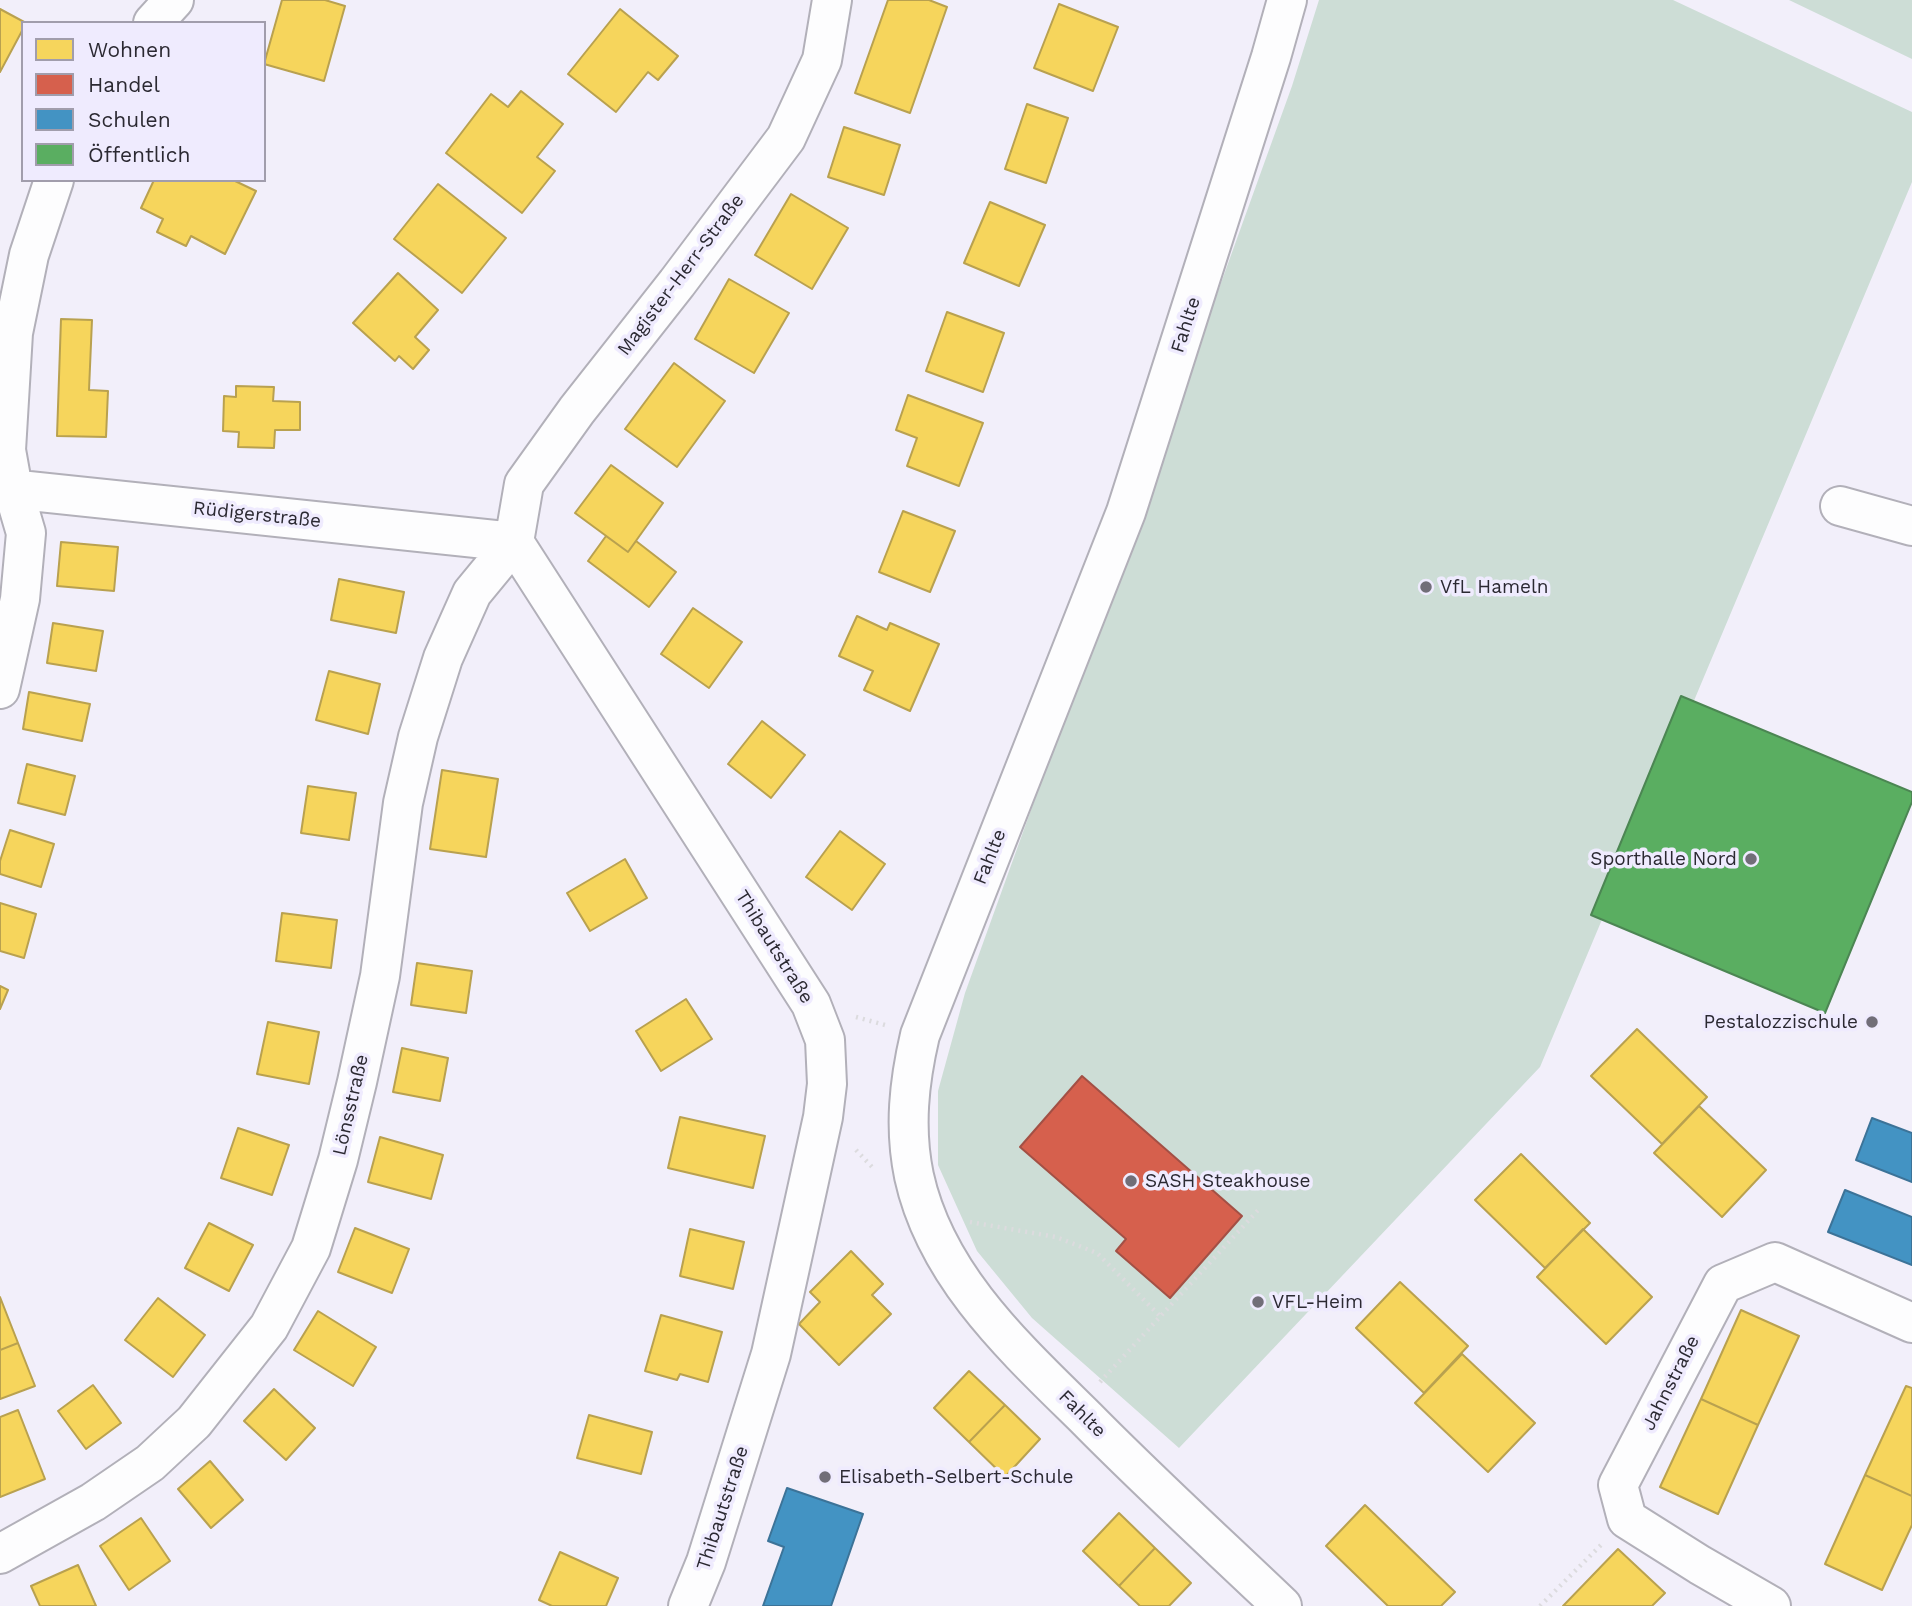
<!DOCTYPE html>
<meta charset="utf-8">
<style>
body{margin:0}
#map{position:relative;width:1912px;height:1606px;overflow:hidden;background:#f2effa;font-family:"Work Sans",sans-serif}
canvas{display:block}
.legend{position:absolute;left:21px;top:21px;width:245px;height:161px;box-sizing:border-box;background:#efebfe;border:2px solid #a19dac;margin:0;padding:9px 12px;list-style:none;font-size:21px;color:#2b2932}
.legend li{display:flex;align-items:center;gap:14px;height:35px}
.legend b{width:35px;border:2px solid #a19dac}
</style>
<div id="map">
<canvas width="1912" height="1606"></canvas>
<ul class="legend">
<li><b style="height:19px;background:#f6d55c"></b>Wohnen</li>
<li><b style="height:19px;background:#d6604d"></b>Handel</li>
<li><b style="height:19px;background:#4393c3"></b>Schulen</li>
<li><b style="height:19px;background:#5aae61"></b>Öffentlich</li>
</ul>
</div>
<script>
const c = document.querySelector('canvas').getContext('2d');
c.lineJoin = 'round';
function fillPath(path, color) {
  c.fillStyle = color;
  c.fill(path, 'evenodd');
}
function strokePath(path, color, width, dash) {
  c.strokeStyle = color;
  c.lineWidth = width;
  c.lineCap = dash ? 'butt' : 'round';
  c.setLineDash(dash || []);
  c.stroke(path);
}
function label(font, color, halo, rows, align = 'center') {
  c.font = font + ' "Work Sans",sans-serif';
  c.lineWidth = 7;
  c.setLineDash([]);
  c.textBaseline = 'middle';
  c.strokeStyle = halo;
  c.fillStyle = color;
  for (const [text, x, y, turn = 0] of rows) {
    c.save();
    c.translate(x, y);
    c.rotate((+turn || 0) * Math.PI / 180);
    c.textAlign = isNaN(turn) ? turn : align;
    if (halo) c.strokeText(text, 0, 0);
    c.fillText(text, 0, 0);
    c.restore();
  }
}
fillPath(new Path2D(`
 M1319,0H1673L1912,112V182L1540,1067L1179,1448L1032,1318L977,1251L938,1165V1091L965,993L1292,86Z
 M1789,0H1912V59Z`), '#cdddd6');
const homes = new Path2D(`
 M282,0H325L345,6L324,81L264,64Z
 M888,0H929L947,7L910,113L855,93Z
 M1059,4L1118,27L1093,91L1034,68Z
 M0,9L26,23H23V29L0,72Z
 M620,9L678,56L658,80L648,72L616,112L568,74Z
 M521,91L563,124L537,157L555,171L522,213L446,153L491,94L508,107Z
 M1027,104L1068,118L1046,183L1005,169Z
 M844,127L900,145L884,195L828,177Z
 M154,180H233L256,191L225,254L191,236L186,246L157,232L163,219L141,208Z
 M438,184L506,238L462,293L394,239Z
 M791,194L848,228L812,289L755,255Z
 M990,202L1045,225L1019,286L964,263Z
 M398,273L438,310L415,337L429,350L413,369L399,356L395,361L353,323Z
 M729,279L789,313L754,373L695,339Z
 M947,312L1004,333L983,392L926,371Z
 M61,319L92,320L89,390L108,391L106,437L57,436Z
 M674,363L725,401L677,467L625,429Z
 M236,386L274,387L273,401L300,402V430H275L274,448L238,447L239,432L223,431L224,396L236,397Z
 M908,395L983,423L959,486L907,466L917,438L896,430Z
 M611,465L663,503L628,552L575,513Z
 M903,511L955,531L930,592L879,572Z
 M606,536L628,552L636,541L676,572L649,607L588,561Z
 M61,542L118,547L114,591L57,586Z
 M339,579L404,592L396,633L331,620Z
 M693,608L742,642L709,688L661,654Z
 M857,616L887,630L890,623L939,644L910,711L864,690L873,671L839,656Z
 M53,623L103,631L96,671L47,663Z
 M329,671L380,684L368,734L316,720Z
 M29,692L90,704L82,741L23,729Z
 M762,721L805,755L771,798L728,764Z
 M27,764L75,776L65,815L18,803Z
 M442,770L498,779L486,857L430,849Z
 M308,786L356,793L349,840L301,833Z
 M10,830L54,844L41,887L0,874V861Z
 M840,831L885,864L852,910L806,877Z
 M625,859L647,898L590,931L567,893Z
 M0,903L36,914L24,958L0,951Z
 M282,913L337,920L331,968L276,961Z
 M417,963L472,971L466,1013L411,1005Z
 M0,986L8,990L0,1009Z
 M686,999L712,1039L661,1071L636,1031Z
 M268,1022L319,1032L309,1084L257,1074Z
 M1637,1029L1707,1097L1662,1144L1591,1076Z
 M402,1048L448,1058L440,1101L393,1092Z
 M1699,1106L1766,1170L1722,1217L1654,1153Z
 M680,1117L765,1136L753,1188L668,1168Z
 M238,1128L289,1145L272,1195L221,1178Z
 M380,1137L443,1155L431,1199L368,1182Z
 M1521,1154L1590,1223L1545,1268L1475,1200Z
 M209,1223L253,1245L229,1291L185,1268Z
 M355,1228L409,1249L392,1293L338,1272Z
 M690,1229L744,1242L733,1289L680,1276Z
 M1583,1229L1652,1297L1606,1344L1537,1277Z
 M851,1251L883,1284L872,1295L891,1314L839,1365L799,1324L820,1302L810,1292Z
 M1400,1282L1468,1346L1424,1393L1356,1328Z
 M0,1297L18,1343L0,1350Z
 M158,1298L205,1335L173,1377L125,1340Z
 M1741,1310L1799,1336L1758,1425L1701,1399Z
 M318,1311L376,1347L353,1386L294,1350Z
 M661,1315L722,1332L708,1382L680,1374L677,1380L645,1371Z
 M18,1343L35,1386L0,1399V1350Z
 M1462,1354L1535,1423L1488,1472L1415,1403Z
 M969,1371L1005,1405L969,1442L934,1408Z
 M93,1385L121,1423L86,1449L58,1411Z
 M1906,1386L1912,1388V1496L1865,1475Z
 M274,1389L315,1428L286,1460L244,1421Z
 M1701,1399L1758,1425L1718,1514L1660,1487Z
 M1005,1405L1040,1439L1005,1477L969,1442Z
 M18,1410L45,1479L0,1497V1417Z
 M589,1415L652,1432L641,1474L577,1458Z
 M210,1461L243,1500L211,1528L178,1489Z
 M1865,1475L1912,1496V1525L1882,1590L1825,1564Z
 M1365,1505L1455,1592L1441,1606H1388L1326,1546Z
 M1119,1513L1155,1548L1119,1586L1083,1551Z
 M141,1518L170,1561L129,1590L100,1546Z
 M1155,1548L1191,1583L1169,1606H1140L1119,1586Z
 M1618,1549L1665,1593L1652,1606H1563Z
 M560,1552L618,1578L606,1606H552L539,1600Z
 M78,1565L96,1606H40L31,1586Z`);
fillPath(homes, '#f6d55c');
strokePath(homes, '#b9a14f', 2);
const shops = new Path2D(`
 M1082,1076L1242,1216L1170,1298L1116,1251L1126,1239L1020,1147Z`);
fillPath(shops, '#d6604d');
strokePath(shops, '#a35045', 2);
const schools = new Path2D(`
 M1872,1118L1912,1133V1182L1856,1160Z
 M1845,1190L1912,1217V1265L1828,1232Z
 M787,1488L863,1514L831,1606H763L784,1547L768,1541Z`);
fillPath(schools, '#4393c3');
strokePath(schools, '#3c7398', 2);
const public = new Path2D(`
 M1681,696L1912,792V802L1825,1013L1591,915Z`);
fillPath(public, '#5aae61');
strokePath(public, '#4c8653', 2);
const street = new Path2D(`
 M153,23L174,0
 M0,488L514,542
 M1840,506L1912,526
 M514,542L811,1004L825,1040L827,1084L823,1117L771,1354L706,1562L688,1606
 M0,689L20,599L26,533L13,489L6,450L13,333L29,255L54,180
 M0,1554L93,1502L150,1463L194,1422L269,1327L311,1248L338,1160L357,1082L380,976L403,803L418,737L443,658L472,593L514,542L524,484L577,410L677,283L786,138L822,60L832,0
 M1771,1606L1700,1565L1627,1519L1618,1485L1723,1284L1775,1262L1912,1323`);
const secondary = new Path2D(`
 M1282,1606C1217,1544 1150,1483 1087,1419C1017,1350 936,1277 914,1176C904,1128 909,1082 920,1035L1126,512L1271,57L1287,0`);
strokePath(street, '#b2b0b9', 42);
strokePath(secondary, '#b2b0b9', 42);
strokePath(new Path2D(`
 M856,1017L885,1025
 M856,1150L874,1169
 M970,1222L1056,1237L1097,1253L1161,1317
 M1100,1382L1261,1207
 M1540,1606L1602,1544`), '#dcdbde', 4.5, [2, 5]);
strokePath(street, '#fdfdfe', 38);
strokePath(secondary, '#fdfdfe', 38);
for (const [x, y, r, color] of [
 [1426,587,7,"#716e78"],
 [1751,859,7,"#716e78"],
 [1872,1022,7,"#716e78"],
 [1131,1181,7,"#716e78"],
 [1258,1302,7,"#716e78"],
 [825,1477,7,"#716e78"]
]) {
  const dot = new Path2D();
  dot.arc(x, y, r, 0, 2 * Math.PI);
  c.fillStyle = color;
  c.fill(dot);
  strokePath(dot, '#efebfe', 2.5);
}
label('19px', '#2b2932', '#efebfe', [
 ["Magister-Herr-Straße",681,275,-53],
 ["Fahlte",1186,325,-72],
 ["Rüdigerstraße",257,515,6],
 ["Fahlte",990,857,-68],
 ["Thibautstraße",774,947,58],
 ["Lönsstraße",351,1105,-77],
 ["Jahnstraße",1671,1383,-63],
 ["Fahlte",1082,1414,45],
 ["Thibautstraße",723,1508,-72]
]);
label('19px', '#2b2932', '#efebfe', [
 ["VfL Hameln",1440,587],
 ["Sporthalle Nord",1737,859,"right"],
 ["Pestalozzischule",1858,1022,"right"],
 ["SASH Steakhouse",1145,1181],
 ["VFL-Heim",1272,1302],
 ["Elisabeth-Selbert-Schule",839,1477]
], 'left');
</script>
